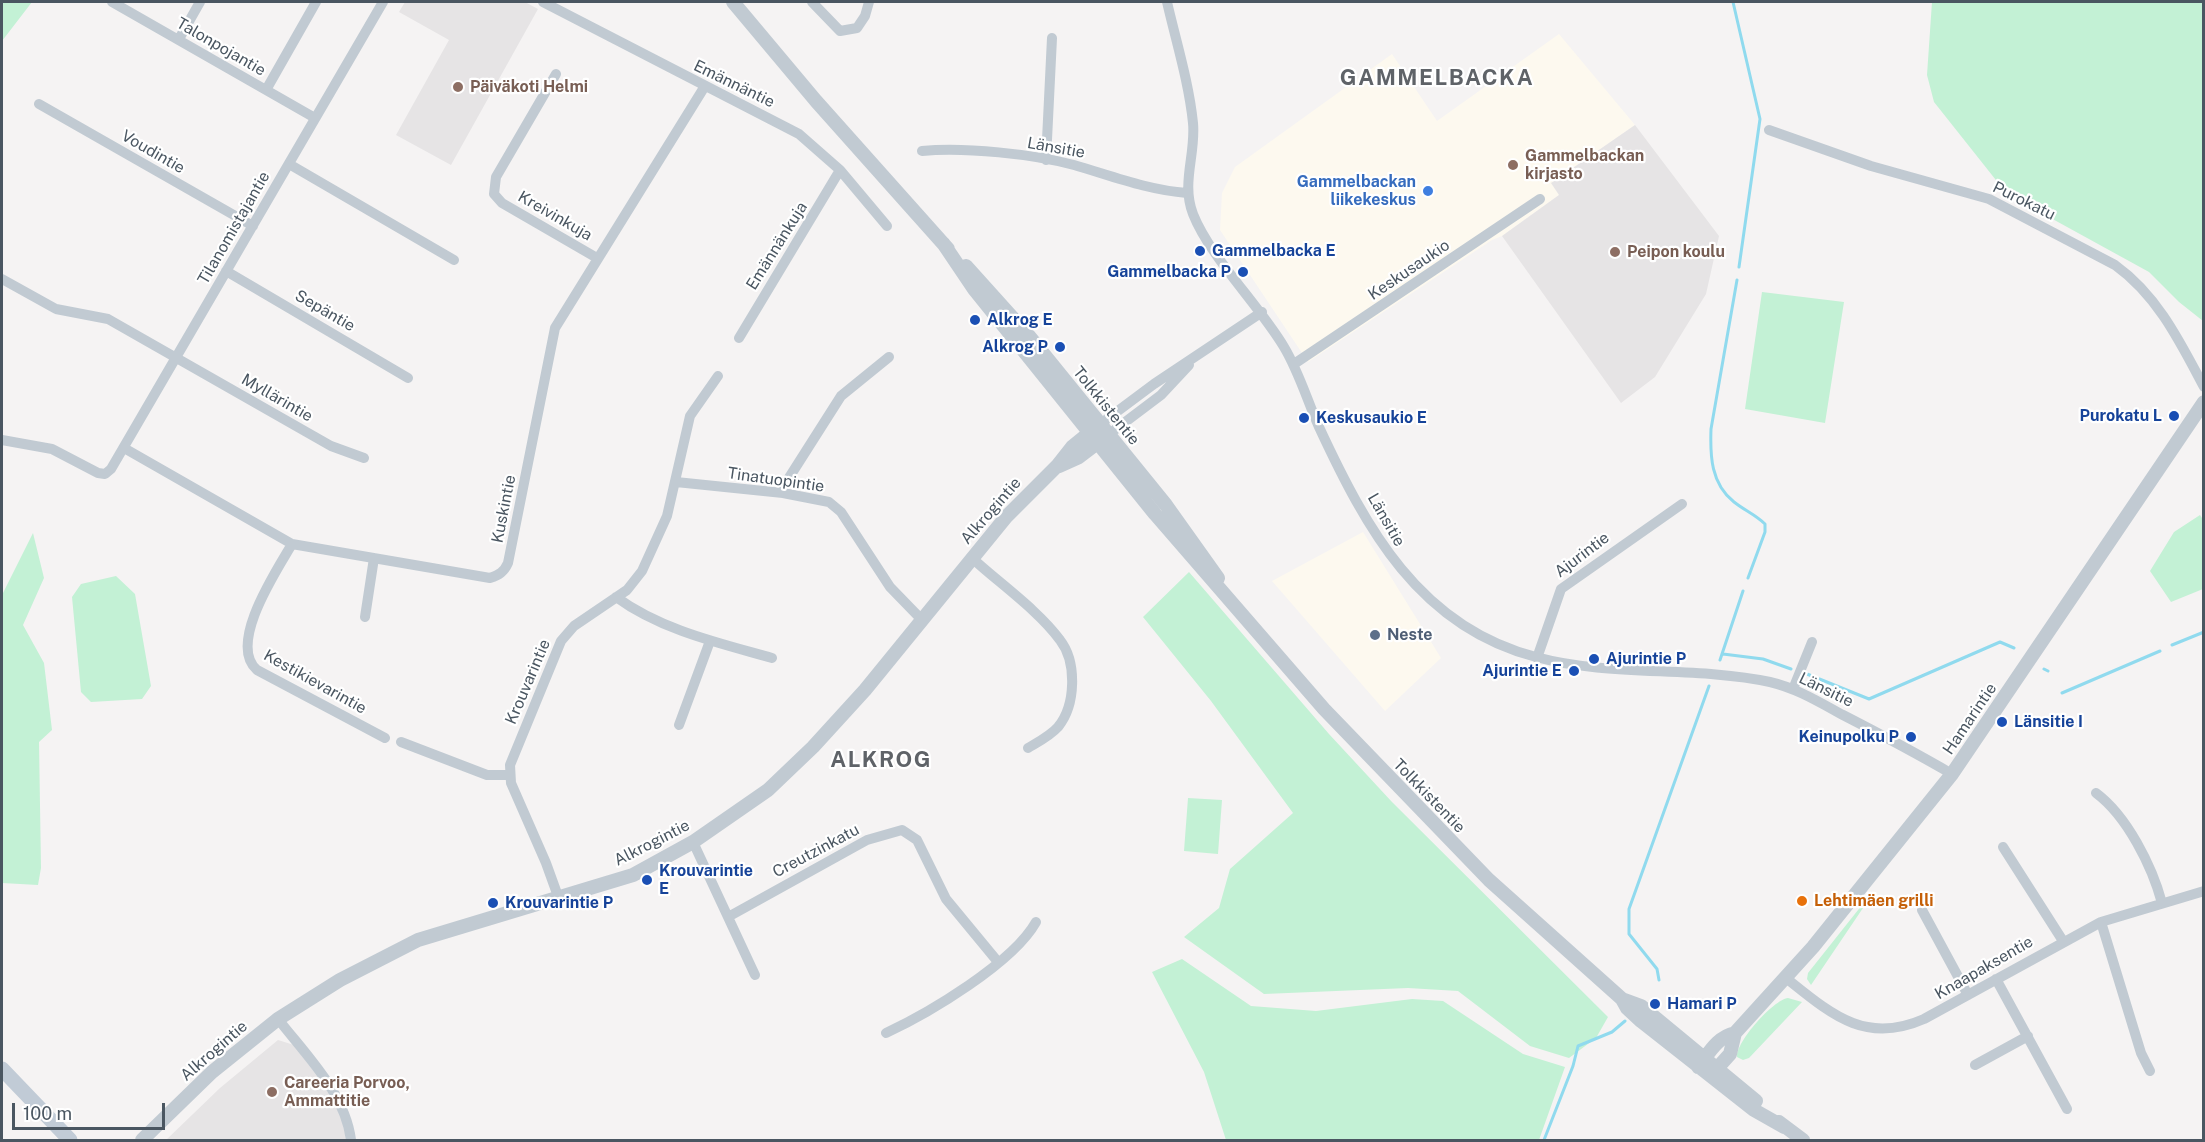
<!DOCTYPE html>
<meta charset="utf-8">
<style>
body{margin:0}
#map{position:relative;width:2205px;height:1142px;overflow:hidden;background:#f5f3f3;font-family:"Public Sans",sans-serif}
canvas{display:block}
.frame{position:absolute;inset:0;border:3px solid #4a5661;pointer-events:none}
.scale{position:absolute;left:12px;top:1103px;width:153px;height:27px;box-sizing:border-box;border:3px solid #4a5661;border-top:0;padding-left:8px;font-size:18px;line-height:21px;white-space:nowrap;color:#4a5661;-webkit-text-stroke:4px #fff;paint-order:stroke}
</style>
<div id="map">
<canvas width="2205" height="1142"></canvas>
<div class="frame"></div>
<div class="scale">100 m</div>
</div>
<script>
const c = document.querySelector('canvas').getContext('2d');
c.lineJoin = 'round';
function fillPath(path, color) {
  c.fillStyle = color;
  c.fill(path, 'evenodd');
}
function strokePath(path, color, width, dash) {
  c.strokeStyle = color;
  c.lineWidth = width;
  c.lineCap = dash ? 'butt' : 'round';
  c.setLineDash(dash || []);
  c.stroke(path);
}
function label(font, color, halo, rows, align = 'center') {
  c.font = font + ' "Public Sans",sans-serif';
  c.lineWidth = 4.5;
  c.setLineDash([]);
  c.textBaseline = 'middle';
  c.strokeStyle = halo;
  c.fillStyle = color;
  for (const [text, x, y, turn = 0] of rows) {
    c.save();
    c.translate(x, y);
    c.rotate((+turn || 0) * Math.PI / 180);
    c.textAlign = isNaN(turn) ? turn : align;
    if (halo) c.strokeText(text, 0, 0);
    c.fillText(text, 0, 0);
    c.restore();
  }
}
fillPath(new Path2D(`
 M1559,34L1635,125L1552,183L1559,195L1502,236L1492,240L1308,362L1220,230L1222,193L1235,167L1392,54L1437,121Z
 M1363,532L1441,658L1385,711L1272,581Z`), '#fdf9ef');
fillPath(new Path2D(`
 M405,2H525L538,9L451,165L396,135L449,40L399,12Z
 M1635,125L1719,236L1706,294L1655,377L1621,403L1502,236L1559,195L1551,183Z
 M278,1040L294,1045L331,1095L343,1119L346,1140H166L220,1088Z`), '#e6e4e5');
fillPath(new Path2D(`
 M2,2H32L2,41Z
 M1932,2H2203V321L2179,302L2149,272L2007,194L1934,102L1927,75Z
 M1762,292L1844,302L1825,423L1745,409Z
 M2200,515L2204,521L2203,589L2171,602L2150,571L2174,532Z
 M33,533L44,578L23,625L44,663L52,730L39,742L41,868L38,885L2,883V595Z
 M1189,572L1329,734L1392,802L1608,1017L1596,1038L1569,1058L1530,1046L1458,991L1408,988L1264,994L1184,937L1219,908L1230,869L1293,813L1211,701L1143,617Z
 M116,576L135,594L151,686L142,699L91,702L81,692L72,597L81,584Z
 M1188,798L1222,800L1218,854L1184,851Z
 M1862,905L1863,908L1811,985L1807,979L1808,973Z
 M1182,959L1251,1006L1316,1011L1412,999L1443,1001L1523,1054L1565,1067L1539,1140H1226L1204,1072L1152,972Z
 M1788,998L1802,1002L1749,1058L1743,1060L1737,1057C1736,1042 1773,1000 1788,998Z`), '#c3f1d5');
strokePath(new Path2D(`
 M1733,2L1760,119L1739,267
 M1737,280L1711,429C1710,456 1711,484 1734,502C1744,510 1756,515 1765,524V532L1748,578
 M2172,645L2204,632
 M1723,654L1763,659L1791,669
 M1720,660L1743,591
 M2044,669L2048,671
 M1807,674L1869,699L2000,642L2014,648
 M2062,693L2160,651
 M1659,980L1657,969L1629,934V909L1709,686
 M1544,1140L1573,1066L1578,1046L1612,1032L1625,1021`), '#90daee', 3);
strokePath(new Path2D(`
 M112,2L315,118
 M543,2L799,134L840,170L887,226
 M812,2L840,31L857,28L865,16L869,2
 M1167,2C1176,41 1189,83 1193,123C1196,154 1181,183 1193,214C1210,257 1259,305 1284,347C1299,372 1307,400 1319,427C1366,528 1419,627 1536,657C1609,677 1694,666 1770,682C1796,688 1819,702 1843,715C1880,734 1916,753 1952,774
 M179,39L200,2
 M556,74L496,177L494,194L502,203L597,258
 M266,90L316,2
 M39,104L253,226
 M1769,130L1871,166L1989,199L2115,265C2158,296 2180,342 2204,387
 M922,151C965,147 1033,154 1074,165C1112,176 1148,190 1187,193
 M1046,160L1052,38
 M289,164L454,260
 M226,271L408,378
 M2,279L56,309L108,319L331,446L364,458
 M739,338L840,170
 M1294,364L1540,199
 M1099,425L1154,384L1262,312
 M1108,435L1161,395L1189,365
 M2,440L52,449L98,473L105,474L111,469L383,2
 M124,448L292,544L490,578C499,575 504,572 508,563L555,328L705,86
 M676,482L783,493L829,502L841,512L890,587L922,620
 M783,493L785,484L841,396L889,357
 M292,544C277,570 227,644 257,670L385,738
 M972,558C999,583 1038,610 1060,640C1077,662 1076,705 1058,727C1050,736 1038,742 1028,748
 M616,597C661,630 719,643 772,658
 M365,617L374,558
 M1537,658L1561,589L1682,504
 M1793,689L1812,642
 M679,725L710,641
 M401,742L487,775H509
 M2096,793C2127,816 2152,866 2162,903
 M693,842L755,975
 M2003,847L2063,941
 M559,899L546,863L511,783L510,765L561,641L574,626L627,590L642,571L667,516L690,416L718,376
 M1922,910L1968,995
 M728,917L867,840L902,830L917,840L946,899L998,962
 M2101,922L2141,1053L2150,1071
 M1786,978C1831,1014 1865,1045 1924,1019L2101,922L2204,891
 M1996,979L2067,1109
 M278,1019C306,1055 345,1093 351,1140
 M886,1033C929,1013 1013,963 1036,922
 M1975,1065L2028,1036`), '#c1cad2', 10);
strokePath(new Path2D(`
 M733,2L816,101L948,249
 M943,243L974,289L1155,514L1324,709L1489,880L1622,999L1627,1008L1641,1021L1754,1110L1784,1127
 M966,266L1029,336L1166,505L1218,578
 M1059,466L1079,457L1104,438
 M1622,999L1641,1006L1756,1101
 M1698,1067C1709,1053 1717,1037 1735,1033L1813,947L1952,774L2204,402
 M1712,1074L1730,1054L1735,1033
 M1779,1122L1803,1140
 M142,1140L212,1072L278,1019L340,980L418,940L633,875L693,842L768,790L813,747L865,690L1006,517L1057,466L1072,447L1099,425`), '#c1cad2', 14);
strokePath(new Path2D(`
 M2,1069L70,1140`), '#c1cbd6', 15);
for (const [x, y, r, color] of [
 [458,87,6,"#8d6e63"],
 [1513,165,6,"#8d6e63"],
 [1428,191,6,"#3f7fe0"],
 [1200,251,6,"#1a4fb4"],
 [1615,252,6,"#8d6e63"],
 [1243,272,6,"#1a4fb4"],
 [975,320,6,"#1a4fb4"],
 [1060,347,6,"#1a4fb4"],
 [2174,416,6,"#1a4fb4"],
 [1304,418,6,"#1a4fb4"],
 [1375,635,6,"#5c6f8a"],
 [1594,659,6,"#1a4fb4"],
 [1574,671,6,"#1a4fb4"],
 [2002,722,6,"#1a4fb4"],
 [1911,737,6,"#1a4fb4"],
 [647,880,6,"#1a4fb4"],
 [1802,901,6,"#e8710a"],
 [493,903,6,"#1a4fb4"],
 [1655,1004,6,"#1a4fb4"],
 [272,1092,6,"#8d6e63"]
]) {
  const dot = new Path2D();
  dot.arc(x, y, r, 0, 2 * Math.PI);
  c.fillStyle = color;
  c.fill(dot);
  strokePath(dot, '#fff', 2);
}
label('16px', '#4a5661', '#fff', [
 ["Talonpojantie",221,47,30],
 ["Emännäntie",734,84,26],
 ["Länsitie",1056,148,10],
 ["Voudintie",153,152,30],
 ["Purokatu",2024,201,26],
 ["Kreivinkuja",555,216,30],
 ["Tilanomistajantie",234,228,-60],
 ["Emännänkuja",777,246,-58],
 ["Keskusaukio",1409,270,-34],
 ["Sepäntie",325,311,30],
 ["Myllärintie",277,398,30],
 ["Tolkkistentie",1106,406,51],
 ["Tinatuopintie",776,480,8],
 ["Kuskintie",504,509,-79],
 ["Alkrogintie",991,511,-49],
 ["Länsitie",1386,520,60],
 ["Ajurintie",1582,555,-37],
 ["Kestikievarintie",315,682,29],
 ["Krouvarintie",528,682,-67],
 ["Länsitie",1826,690,26],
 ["Hamarintie",1970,719,-56],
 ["Tolkkistentie",1429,796,46],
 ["Alkrogintie",652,843,-27],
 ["Creutzinkatu",816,851,-28],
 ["Knaapaksentie",1984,968,-30],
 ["Alkrogintie",214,1051,-41]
]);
label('bold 16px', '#785e54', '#fff', [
 ["Päiväkoti Helmi",470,87],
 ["Gammelbackan",1525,156],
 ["kirjasto",1525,174],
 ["Peipon koulu",1627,252],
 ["Careeria Porvoo,",284,1083],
 ["Ammattitie",284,1101]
], 'left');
label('bold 16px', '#366cbe', '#fff', [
 ["Gammelbackan",1416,182],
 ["liikekeskus",1416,200]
], 'right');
label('bold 16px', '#164399', '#fff', [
 ["Gammelbacka E",1212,251],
 ["Gammelbacka P",1231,272,"right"],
 ["Alkrog E",987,320],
 ["Alkrog P",1048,347,"right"],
 ["Purokatu L",2162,416,"right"],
 ["Keskusaukio E",1316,418],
 ["Ajurintie P",1606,659],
 ["Ajurintie E",1562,671,"right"],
 ["Länsitie I",2014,722],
 ["Keinupolku P",1899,737,"right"],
 ["Krouvarintie",659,871],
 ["E",659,889],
 ["Krouvarintie P",505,903],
 ["Hamari P",1667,1004]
], 'left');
label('bold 16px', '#4e5e75', '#fff', [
 ["Neste",1387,635]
], 'left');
label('bold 16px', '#c56008', '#fff', [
 ["Lehtimäen grilli",1814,901]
], 'left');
c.letterSpacing = '1.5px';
label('bold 22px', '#5f6368', '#fff', [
 ["GAMMELBACKA",1437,78],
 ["ALKROG",881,760]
]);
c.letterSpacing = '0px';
</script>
